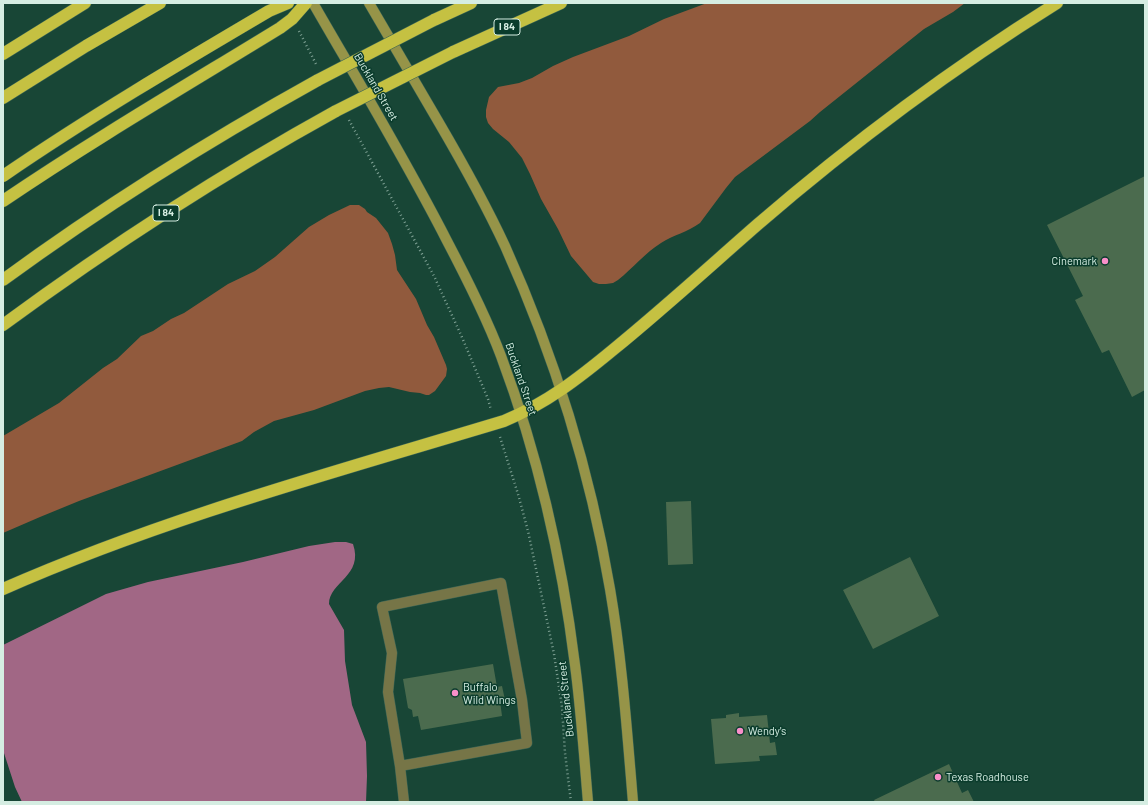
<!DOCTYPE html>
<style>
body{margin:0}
#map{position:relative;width:1148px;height:805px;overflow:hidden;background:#184636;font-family:Barlow,sans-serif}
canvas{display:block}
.frame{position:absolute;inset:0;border:4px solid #d5ede2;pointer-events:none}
</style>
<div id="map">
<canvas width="1148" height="805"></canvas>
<div class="frame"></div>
</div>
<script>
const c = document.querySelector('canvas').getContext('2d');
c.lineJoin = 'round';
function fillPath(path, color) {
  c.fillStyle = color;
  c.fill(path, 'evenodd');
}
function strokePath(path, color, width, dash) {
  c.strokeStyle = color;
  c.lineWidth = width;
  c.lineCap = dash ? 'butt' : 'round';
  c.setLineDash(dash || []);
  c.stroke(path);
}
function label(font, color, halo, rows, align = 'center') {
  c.font = font + ' Barlow,sans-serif';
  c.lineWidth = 3;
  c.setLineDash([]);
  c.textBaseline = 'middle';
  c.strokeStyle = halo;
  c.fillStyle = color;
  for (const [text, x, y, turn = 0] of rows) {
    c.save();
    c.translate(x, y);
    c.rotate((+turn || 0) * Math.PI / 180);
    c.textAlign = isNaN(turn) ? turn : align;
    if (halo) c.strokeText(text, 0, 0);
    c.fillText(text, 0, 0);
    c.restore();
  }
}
fillPath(new Path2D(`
 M707,3H965L953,12L924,29L820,112L810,121L735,177L726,188L700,223C688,232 673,235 661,243C645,253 633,268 618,280L613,283L606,284H599L593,282L571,256L558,229L541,199L530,174L522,158L509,142L493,129L488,123L486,117V110L489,97L498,87L519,83L532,78L553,66L573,57L629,36L664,19Z
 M350,205H359L365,209L367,212L376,218L388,233L392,244L395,255L397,270L416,299L427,325L434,337L446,365L447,369L446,376L435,391L429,395H426L420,393L410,392L389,387L379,388L365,391L314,410L274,421L254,432L242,441L79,501L40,517L3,533V436L59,403L103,368L117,359L141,336L153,331L171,319L184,313L228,284L255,271L275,257L309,227L329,215Z`), '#915a3d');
fillPath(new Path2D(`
 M335,542H346L353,544C364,576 329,582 329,604L344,630L345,661L352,705L366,742L367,776L366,802H22L15,787L3,750V645L106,594L148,582L243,562L309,546Z`), '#a16785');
fillPath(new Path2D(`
 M1145,176V390L1132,397L1109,350L1102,353L1075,300L1083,296L1047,225Z
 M691,501L693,564L668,565L666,502Z
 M910,557L939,616L873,649L843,590Z
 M493,664L497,687L502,686L505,700L500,701L502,716L421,730L418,716L413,717L412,710L408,708L403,679Z
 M739,713V717L767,715L770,743L775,742L777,755L759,756L760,761L715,764L711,719L726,718V715Z
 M949,764L962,793L968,790L974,802H875L874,800Z`), '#4b6b4e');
const lane = new Path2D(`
 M501,583L522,700L527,743L400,766L388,692L392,653L382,607Z
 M400,766L404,802`);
const secondary = new Path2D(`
 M313,3C358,81 405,159 446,239C466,277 486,316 501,356C538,455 562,560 575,665C581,710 584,756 588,802
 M369,3C392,43 415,82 438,121C462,162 485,203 505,246C554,355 590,471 610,589C622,659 627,731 633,802`);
const highway = new Path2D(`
 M434,20L471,3
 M453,52L561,3
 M3,54L85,3
 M3,98L86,46L160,3
 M3,176C89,117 179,64 269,11L288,3
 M3,201C93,140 187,85 280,28L292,19L306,3
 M3,280C104,206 208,141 318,80
 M3,325C109,247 220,175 336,111
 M3,589C164,518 335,472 504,421C547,403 579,378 614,349C663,309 709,267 757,225C851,144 951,69 1057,3`);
strokePath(lane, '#3a6455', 11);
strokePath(secondary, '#3a6455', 11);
strokePath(highway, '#3a6455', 13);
strokePath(new Path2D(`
 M299,31L316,64
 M349,120L434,276L461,335L488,399L491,410
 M500,437L518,494L528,531L554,654L562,707L565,753L571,802`), '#7fa194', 2.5, [1, 3]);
strokePath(lane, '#767547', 10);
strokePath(secondary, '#969448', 10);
strokePath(highway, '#c5c142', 12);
const highwayBridge = new Path2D(`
 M318,80L434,20
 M336,111L453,52`);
strokePath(highwayBridge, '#3a6455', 13, []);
strokePath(highwayBridge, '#c5c142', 12);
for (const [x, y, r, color] of [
 [1105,261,4,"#f98fc9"],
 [455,693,4,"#f98fc9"],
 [740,731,4,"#f98fc9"],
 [938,777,4,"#f98fc9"]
]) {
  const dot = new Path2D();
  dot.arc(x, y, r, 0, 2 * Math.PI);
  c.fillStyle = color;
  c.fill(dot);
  strokePath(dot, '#0a3c2c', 1.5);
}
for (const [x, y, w] of [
 [507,27,26],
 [166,213,26]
]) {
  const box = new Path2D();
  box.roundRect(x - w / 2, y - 8, w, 16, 3);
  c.fillStyle = '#0a3c2c';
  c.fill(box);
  strokePath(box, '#d5ede2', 1);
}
label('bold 10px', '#d5ede2', null, [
 ["I 84",507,27],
 ["I 84",166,213]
]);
label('11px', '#d5ede2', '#0a3c2c', [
 ["Buckland Street",376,87,60],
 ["Buckland Street",521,379,71],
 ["Buckland Street",566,699,-96]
]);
label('11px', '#d5ede2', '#0a3c2c', [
 ["Cinemark",1097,261,"right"],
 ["Buffalo",463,687],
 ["Wild Wings",463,700],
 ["Wendy's",748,731],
 ["Texas Roadhouse",946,777]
], 'left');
</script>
